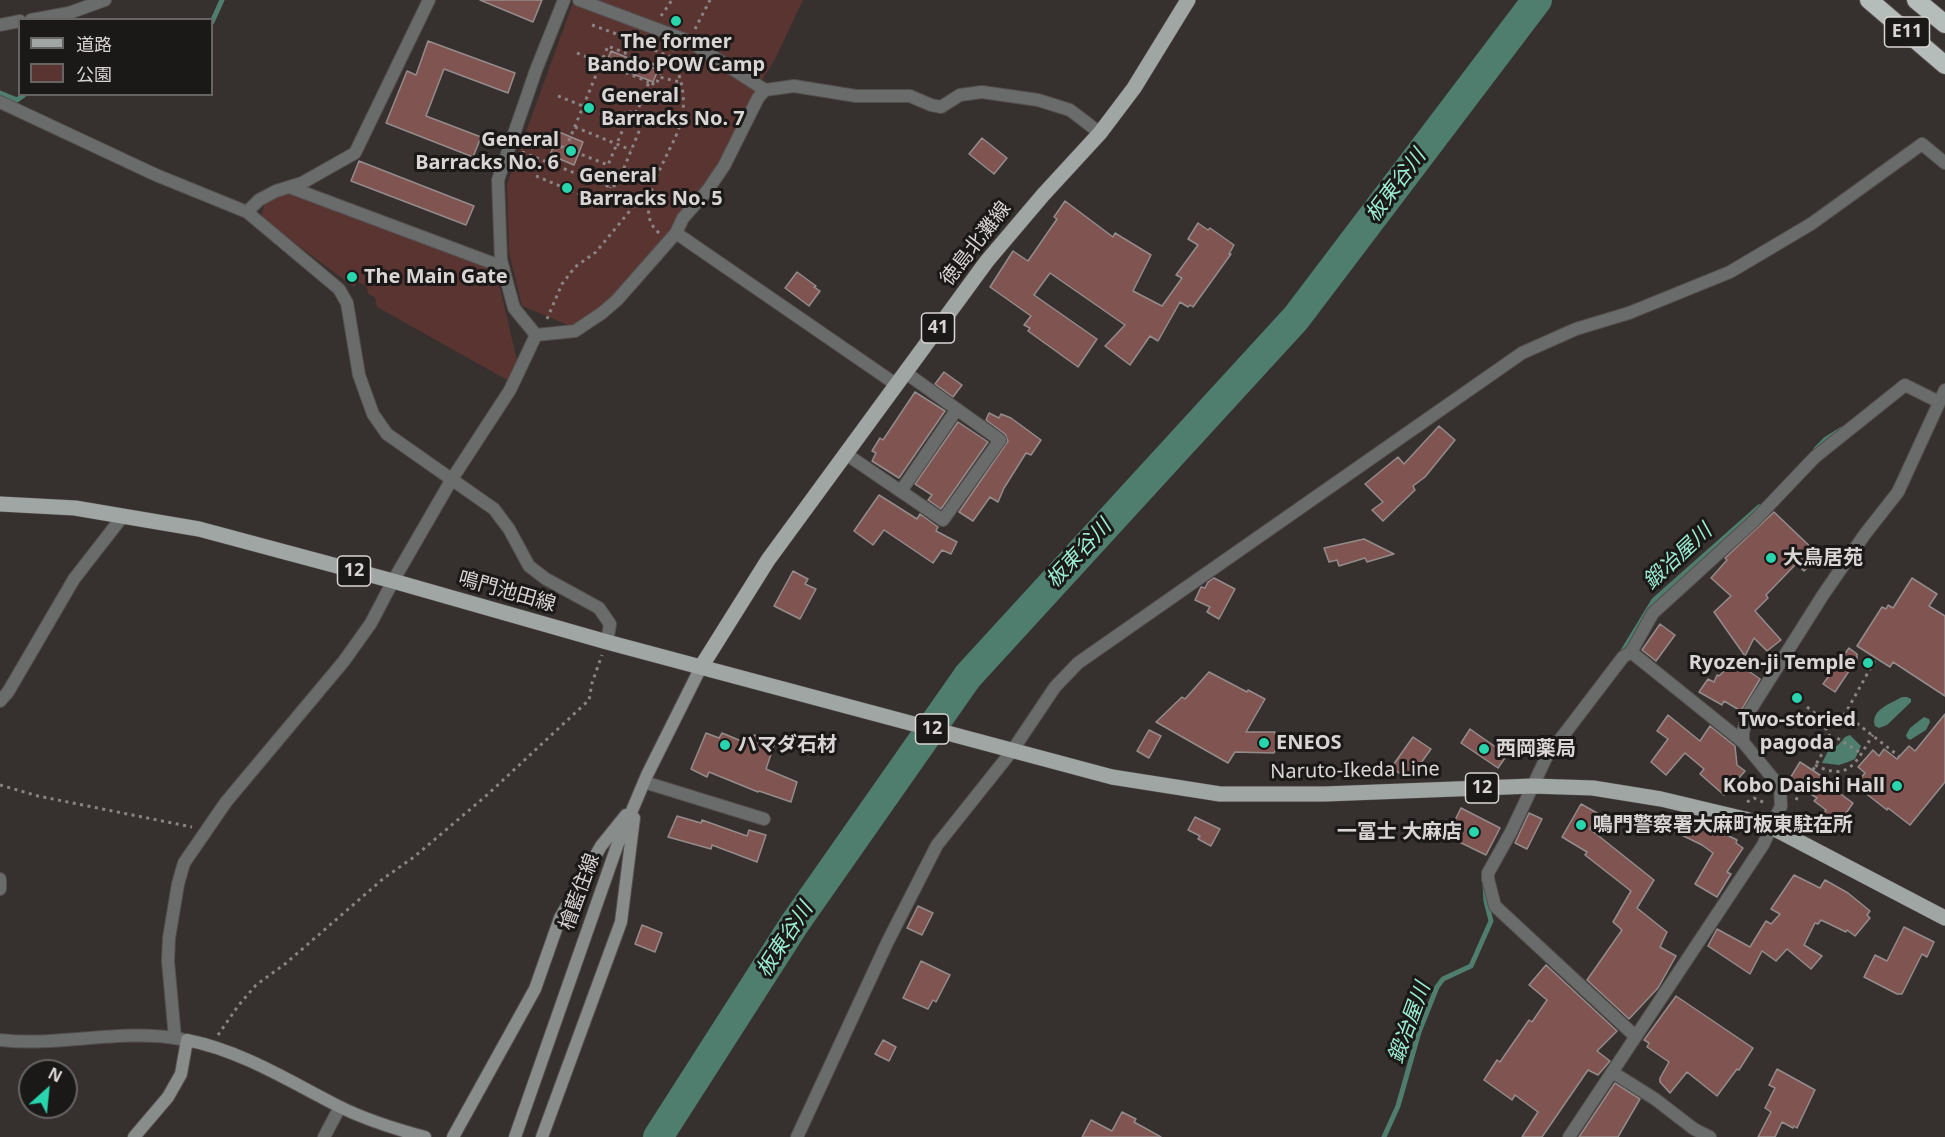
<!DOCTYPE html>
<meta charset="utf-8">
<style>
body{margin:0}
#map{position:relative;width:1945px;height:1137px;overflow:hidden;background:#36302f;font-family:"Noto Sans","Noto Sans JP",sans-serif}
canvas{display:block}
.legend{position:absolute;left:18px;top:18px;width:195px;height:78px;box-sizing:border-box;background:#1b1818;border:2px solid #676464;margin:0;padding:8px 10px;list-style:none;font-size:18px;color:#dad5d5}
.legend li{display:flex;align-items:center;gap:12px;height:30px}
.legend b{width:30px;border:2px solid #676464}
.north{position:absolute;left:18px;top:1059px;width:60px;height:60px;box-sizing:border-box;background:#1b1818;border:2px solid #676464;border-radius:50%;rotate:27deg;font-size:16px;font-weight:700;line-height:24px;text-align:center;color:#dad5d5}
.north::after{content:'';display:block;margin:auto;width:21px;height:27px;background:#28d5ad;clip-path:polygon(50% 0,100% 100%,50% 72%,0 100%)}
</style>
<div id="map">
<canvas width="1945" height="1137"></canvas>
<ul class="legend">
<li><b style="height:8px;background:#9fa6a4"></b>道路</li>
<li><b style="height:16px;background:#5a3431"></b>公園</li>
</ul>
<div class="north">N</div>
</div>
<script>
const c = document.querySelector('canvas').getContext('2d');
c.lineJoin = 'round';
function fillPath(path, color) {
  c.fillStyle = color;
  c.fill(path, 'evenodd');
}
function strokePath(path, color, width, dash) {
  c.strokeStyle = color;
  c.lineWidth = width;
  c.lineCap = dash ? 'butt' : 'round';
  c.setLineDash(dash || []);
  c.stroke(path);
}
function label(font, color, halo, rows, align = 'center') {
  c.font = font + ' "Noto Sans","Noto Sans JP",sans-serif';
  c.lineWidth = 6;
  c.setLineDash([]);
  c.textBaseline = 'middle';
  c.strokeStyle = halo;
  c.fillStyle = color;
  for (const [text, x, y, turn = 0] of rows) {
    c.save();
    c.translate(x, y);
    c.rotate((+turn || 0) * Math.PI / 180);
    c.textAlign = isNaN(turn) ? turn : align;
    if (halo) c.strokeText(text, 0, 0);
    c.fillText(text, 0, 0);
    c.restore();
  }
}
fillPath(new Path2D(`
 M574,0H803L775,59L752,97L719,163L702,188L677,216L669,233L601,309L573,327L522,306L509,252L507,184Z
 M287,192L488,268L500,288L517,360L509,381L377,307L375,297L368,294L367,287L357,281L354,287L261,218L265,202Z`), '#5a3431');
fillPath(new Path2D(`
 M1902,697H1907L1911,699V702L1887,725L1879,728L1875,726C1870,710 1890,704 1902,697Z
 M1924,717L1929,719L1930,722L1926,730L1910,740L1907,738L1906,735L1910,728Z
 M1850,735L1861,746L1855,759L1848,762L1839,765L1822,763L1831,745L1835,747L1839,744L1845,737Z`), '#4f7e6f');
strokePath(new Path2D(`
 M212,22L222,0
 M0,93L17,100L25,94
 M1816,449L1826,439L1842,429
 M1621,654L1654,600L1759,507
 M1384,1137L1398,1106L1419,1032L1437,987L1443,979L1471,966L1491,921L1486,901L1485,885`), '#4f7e6f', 5);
strokePath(new Path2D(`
 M658,1137L795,923L968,676L1296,318L1537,0`), '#4f7e6f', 30);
const building = new Path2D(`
 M480,0H542L533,22Z
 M428,41L515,73L508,93L444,69L426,116L481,137L473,157L386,123L407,71L416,75Z
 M611,51L658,70L653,82L606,63Z
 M559,132L583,142L574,165L550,155Z
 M982,138L1007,158L994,174L969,154Z
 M359,161L474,206L466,225L351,181Z
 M1065,201L1113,237L1115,233L1151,255L1133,291L1162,306L1182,278L1176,275L1198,245L1188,239L1198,223L1208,230L1210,228L1234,245L1229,254H1231L1193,307L1190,305L1188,307L1180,302L1158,341L1150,336L1130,365L1105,346L1125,325L1050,273L1034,295L1097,339L1078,367L1028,331L1030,328L1024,325L1031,316L990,287L1013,251L1028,261L1057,219L1054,217Z
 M797,272L816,286L814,287L820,291L809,306L785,288Z
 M944,372L962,385L953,397L935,384Z
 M915,392L945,411L899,478L872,461L876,453L872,451L880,438L883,440Z
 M989,413L999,418L1001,414L1011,418L1041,440L1031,455L1026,453L1004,488L998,502L990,497L973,521L959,512L1008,441L1005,434L986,420Z
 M958,422L988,442L941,509L928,500L932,495L915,484Z
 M1439,426L1455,440L1425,477L1413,486L1415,490L1383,521L1372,510L1383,502L1365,484L1398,457L1404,464Z
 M879,495L917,519L920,514L938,527L936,531L957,542L951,554L942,550L933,563L884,530L873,545L854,531Z
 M1774,512L1819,555L1804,571L1796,564L1766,595L1768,598L1755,611L1781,640L1767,651L1754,638L1745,656L1714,612L1731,596L1711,578L1727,560L1725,558Z
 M1364,539L1394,554L1367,562L1365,558L1339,566L1337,560L1329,562L1324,548Z
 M793,571L808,579L805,584L816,589L800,619L774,606Z
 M1214,578L1235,589L1219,619L1207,612L1210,607L1195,600L1201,587L1205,588L1208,582Z
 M1912,578L1937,594L1929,606L1945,616V696L1893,662L1890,667L1857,646L1882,607L1886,609L1888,605L1893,608Z
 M1660,624L1675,635L1656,661L1642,650Z
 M1849,648L1857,654V659L1835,692L1823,684Z
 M1734,661L1760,679L1741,711L1724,701L1722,705L1699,692L1708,679L1714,682L1717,675L1719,676Z
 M1209,672L1247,692L1248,690L1265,699L1246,732H1275L1277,747L1274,753L1235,752L1228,763L1156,722L1182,697L1185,699Z
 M1945,714V782L1910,825L1888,808L1887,810L1855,785L1865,773L1858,767L1873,750L1879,756L1884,749L1897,759L1909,746L1915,751Z
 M1668,715L1700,741L1710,726L1735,746L1737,765L1745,771L1724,795L1700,774L1704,769L1685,753L1666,775L1651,762L1668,739L1657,731Z
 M1470,729L1507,755L1498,768L1461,743Z
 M1149,730L1161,736L1149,758L1137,751Z
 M706,733L719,738L722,733L751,745L754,735L775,742L766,769L797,782L791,802L759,791L758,792L709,772L707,777L691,769Z
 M1413,737L1431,749L1413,774H1401L1391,768Z
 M1800,762L1826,779L1824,782L1853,803L1838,825L1823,815L1826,810L1814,801L1817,798L1789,780Z
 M1581,804L1599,814L1590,829L1654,880L1637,908L1667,932L1660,947L1676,956L1658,988L1629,1019L1587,980L1622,930L1613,922L1631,891L1585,855L1587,852L1562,837Z
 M1461,808L1500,828L1486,855L1447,836Z
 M1529,813L1542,819L1527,849L1515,843Z
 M677,816L701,823L702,820L747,836L749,830L766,835L757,862L712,845L711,849L668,837Z
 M1195,817L1220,829L1211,846L1198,839L1200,836L1188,830Z
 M1660,820L1702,828L1715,834L1717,830L1737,840L1736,843L1743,848L1727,872L1731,874L1717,897L1695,884L1713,853L1702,845L1659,824Z
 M1794,875L1820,888L1825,880L1848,893L1870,911L1867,915L1870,918L1855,936L1847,930L1846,932L1821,920L1818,924L1815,923L1804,945L1822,956L1811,969L1787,949L1776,961L1762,951L1750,974L1708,946L1717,929L1750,947L1766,921L1771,924L1780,914L1771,909Z
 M918,906L933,913L922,935L907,928Z
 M642,925L662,933L655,952L635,944Z
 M1904,927L1934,942L1927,957L1922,954L1902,994H1897L1864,977L1875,955L1887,961Z
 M921,961L950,975L936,1002L933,1000L928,1009L903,998Z
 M1546,965L1617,1031L1597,1051L1610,1061L1598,1075L1588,1070L1542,1137H1522L1538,1112L1515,1095L1512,1100L1484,1080L1497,1060L1500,1062L1529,1020L1532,1022L1547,1000L1529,985Z
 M1676,996L1753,1048L1739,1070L1737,1069L1717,1096L1687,1072L1670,1093L1660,1082V1078L1669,1062L1647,1047L1649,1043L1644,1040Z
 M883,1040L896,1047L889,1061L875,1054Z
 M1777,1069L1815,1090L1797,1128L1794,1126L1793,1128L1782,1122L1775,1137H1758L1771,1112L1765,1108L1775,1088L1769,1085Z
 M1615,1083L1640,1099L1618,1137H1579Z
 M1122,1112L1136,1119L1134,1122L1161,1137H1082L1091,1120L1112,1131Z`);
fillPath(building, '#805551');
strokePath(building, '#948c8b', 1.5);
const street = new Path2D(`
 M564,0L536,70L498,180L501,260L514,308L536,335L575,331L602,313L617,300L676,233L683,218L707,191L724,166L758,98L765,90L794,86L856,96H910L931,105L941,107L960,95L982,92L1038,100L1070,110L1100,133
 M579,0L689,41L765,90
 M31,20L69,13L105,0
 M0,25L20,21
 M0,102L156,175L247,212L339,289L347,303L359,375L373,414L387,434L494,509L509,529L529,566L546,579L599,608L610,624L607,642
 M289,187L503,267
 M247,212L259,200L276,191L302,183L355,153L429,0
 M676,233L897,385
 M846,454L943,520L1000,440L906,373
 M901,491L957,409
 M1631,652L1653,613L1755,520L1815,457L1905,385L1939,402
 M0,701L8,692L74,579L123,516
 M644,782L764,819
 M0,889V879
 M1635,1036L1495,906L1488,879V873L1511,832L1546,758L1623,657L1631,652L1743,742
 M175,1038L168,961L169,938L178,884L184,863L226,802L344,661L371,623L393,581L452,479L510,390L536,335
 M0,1040C60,1047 121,1028 181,1039
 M1612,1072L1655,1099L1694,1129L1710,1137
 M324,1137L340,1107
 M797,1137L887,943L937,845L1012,751L1055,687L1078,663L1522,353L1576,329L1629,313L1730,272L1811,224L1922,144L1945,163
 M1569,1137L1763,845L1781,806L1780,787L1743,742V732L1749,712L1823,595L1865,534L1898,492L1945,390`);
const secondary = new Path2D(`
 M134,1137L168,1097L181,1074L187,1040C242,1051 289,1081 338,1106C366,1120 395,1129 425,1137
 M453,1137L535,989L560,918L601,846L626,815
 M515,1137L617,846L647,775L701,667
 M542,1137L621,922L634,818`);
const primary = new Path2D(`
 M0,504L75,508L199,529L393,581L607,642L1112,777L1220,794H1325L1533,786L1593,788L1661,799L1745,819L1771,827L1945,918
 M701,667L768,560L987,261L1043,195L1100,133L1134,88L1188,0`);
const highway = new Path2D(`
 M1869,0L1945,65
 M1916,0L1945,24`);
strokePath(street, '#544e4d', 14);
strokePath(secondary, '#544e4d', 14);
strokePath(primary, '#544e4d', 16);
strokePath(highway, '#544e4d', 20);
strokePath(new Path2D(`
 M661,16L672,0
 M592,25L622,36L670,57
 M695,29L710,0
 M577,53L649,82
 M558,96L625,123
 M575,127L631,150
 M540,138L608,165L616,146
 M618,141L631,110L637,112L649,82L656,85L659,77L680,82
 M566,148L608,46L662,68L659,77
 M522,152L610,187L617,185L644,119
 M536,176L603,204L610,187
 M659,233C629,208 672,153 680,125C687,104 683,75 670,57L674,49
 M547,319L562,284L575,267L596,252L638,201L649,196
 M1807,707L1825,721
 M1845,714L1900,757
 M1830,739L1837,738L1861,753
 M1815,765C1850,783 1856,761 1873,735
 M1813,770L1830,739L1829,733L1823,725L1825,721L1845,714L1876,658
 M0,785L38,796L192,827
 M1796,800L1802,788
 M1747,802L1754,798L1767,804
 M218,1035L238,1006L256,985L285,964L384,878L414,857L487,795L589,700L592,683L602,655`), '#8a8484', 3, [3, 4.5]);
strokePath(street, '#696c6b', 12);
strokePath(secondary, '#888d8b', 12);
strokePath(primary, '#9fa6a4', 15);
strokePath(highway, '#b5bdba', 18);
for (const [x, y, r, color] of [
 [676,21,6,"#28d5ad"],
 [589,108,6,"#28d5ad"],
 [571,151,6,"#28d5ad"],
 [567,188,6,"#28d5ad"],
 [352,277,6,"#28d5ad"],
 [1771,558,6,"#28d5ad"],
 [1868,663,6,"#28d5ad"],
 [1797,698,6,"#28d5ad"],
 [1264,743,6,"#28d5ad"],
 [725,745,6,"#28d5ad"],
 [1484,749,6,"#28d5ad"],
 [1897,786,6,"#28d5ad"],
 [1581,825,6,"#28d5ad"],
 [1474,832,6,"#28d5ad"]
]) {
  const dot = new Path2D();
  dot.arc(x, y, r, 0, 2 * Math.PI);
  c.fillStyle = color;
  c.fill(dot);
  strokePath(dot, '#1b1818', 2);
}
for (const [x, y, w] of [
 [1907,32,45],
 [938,328,33],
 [354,571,33],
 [932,729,33],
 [1482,788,33]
]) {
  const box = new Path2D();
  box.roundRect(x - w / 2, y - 15, w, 30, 4.5);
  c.fillStyle = '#1b1818';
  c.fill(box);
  strokePath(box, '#dad5d5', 1.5);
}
label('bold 18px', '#dad5d5', null, [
 ["E11",1907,32],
 ["41",938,328],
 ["12",354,571],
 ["12",932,729],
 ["12",1482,788]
]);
label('bold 20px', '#dad5d5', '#1b1818', [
 ["The former",676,42,"center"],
 ["Bando POW Camp",676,65,"center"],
 ["General",601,96],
 ["Barracks No. 7",601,119],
 ["General",559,140,"right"],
 ["Barracks No. 6",559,163,"right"],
 ["General",579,176],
 ["Barracks No. 5",579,199],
 ["The Main Gate",364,277],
 ["大鳥居苑",1783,558],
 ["Ryozen-ji Temple",1856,663,"right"],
 ["Two-storied",1797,720,"center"],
 ["pagoda",1797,743,"center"],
 ["ENEOS",1276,743],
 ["ハマダ石材",737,745],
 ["西岡薬局",1496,749],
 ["Kobo Daishi Hall",1885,786,"right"],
 ["鳴門警察署大麻町板東駐在所",1593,825],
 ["一冨士 大麻店",1462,832,"right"]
], 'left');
label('20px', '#dad5d5', '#1b1818', [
 ["徳島北灘線",976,244,-52],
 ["鳴門池田線",507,592,16],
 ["Naruto-Ikeda Line",1355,771,-1],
 ["檜藍住線",580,892,-70]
]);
label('italic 21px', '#9becd2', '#1b1818', [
 ["板東谷川",1396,186,-53],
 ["板東谷川",1079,554,-47],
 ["鍛冶屋川",1678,557,-43],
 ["板東谷川",785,940,-57],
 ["鍛冶屋川",1410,1023,-70]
]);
</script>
